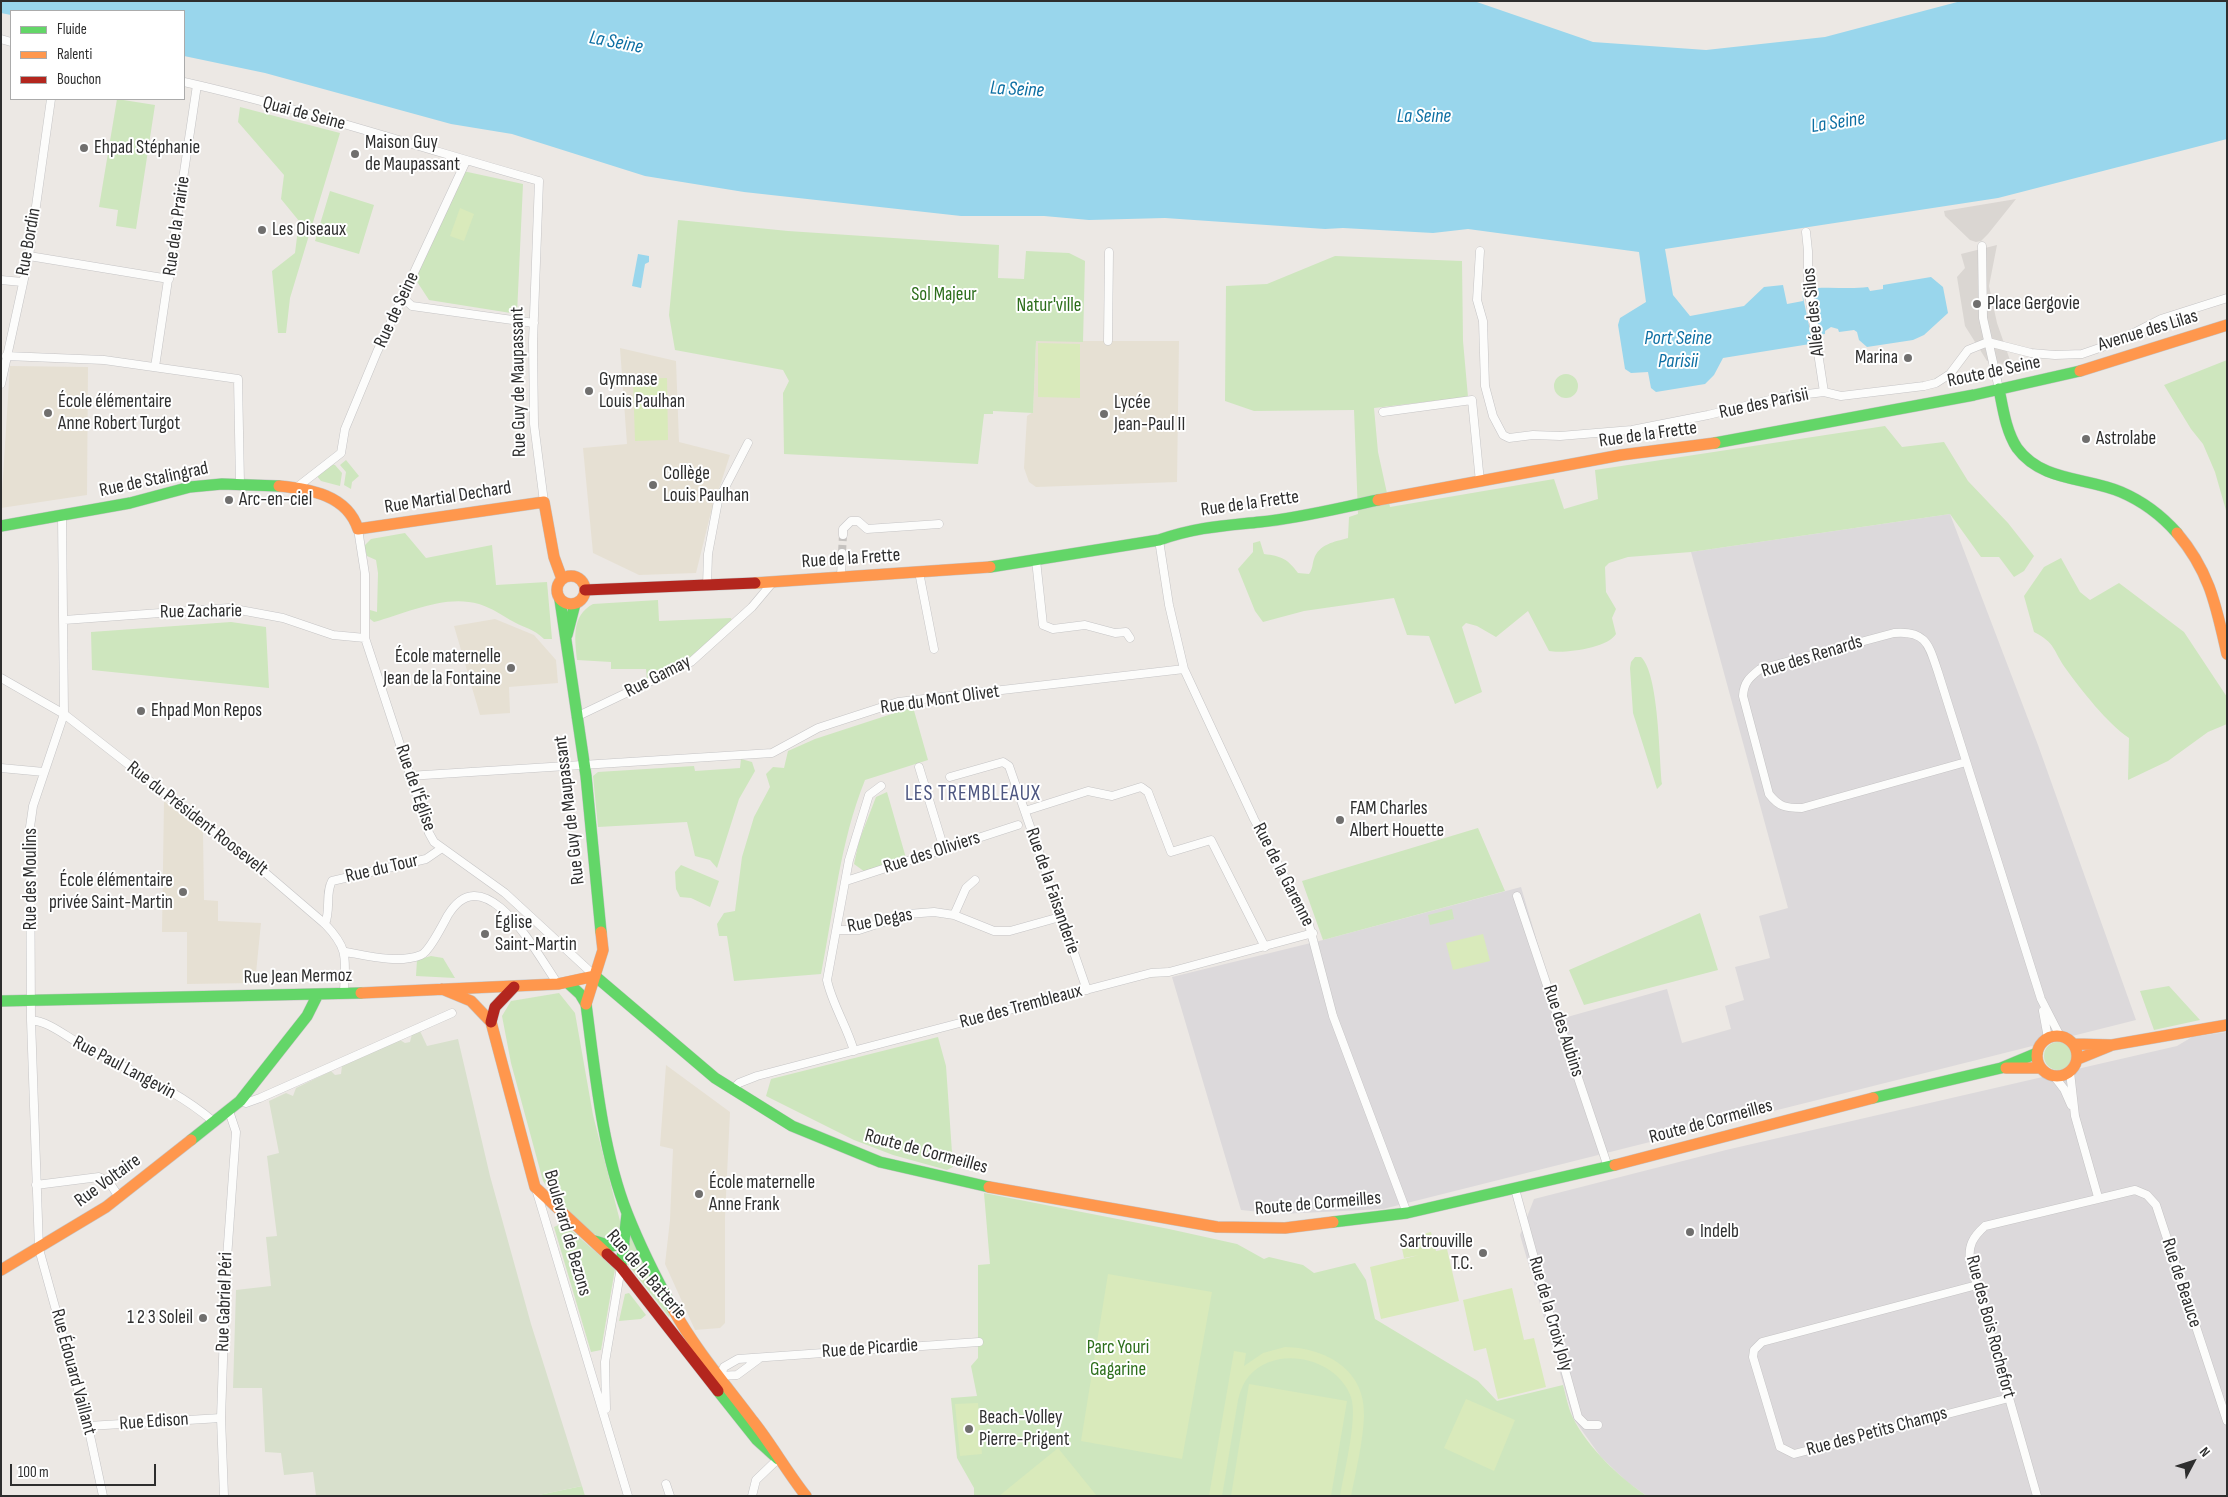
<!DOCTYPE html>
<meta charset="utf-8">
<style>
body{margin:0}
#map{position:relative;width:2228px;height:1497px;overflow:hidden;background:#ece8e4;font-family:"Sofia Sans Condensed",sans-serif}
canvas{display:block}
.frame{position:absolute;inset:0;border:2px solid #2e2e2e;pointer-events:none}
.legend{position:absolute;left:10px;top:10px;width:175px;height:90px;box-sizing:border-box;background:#fff;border:1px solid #ababab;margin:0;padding:6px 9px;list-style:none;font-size:15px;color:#2e2e2e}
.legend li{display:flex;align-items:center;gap:10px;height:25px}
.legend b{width:25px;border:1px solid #ababab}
.north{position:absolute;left:2168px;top:1437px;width:50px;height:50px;-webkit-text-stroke:4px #fff;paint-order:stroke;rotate:50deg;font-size:14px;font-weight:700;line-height:20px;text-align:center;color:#2e2e2e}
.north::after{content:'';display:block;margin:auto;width:18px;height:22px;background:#2e2e2e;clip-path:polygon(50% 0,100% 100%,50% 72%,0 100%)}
.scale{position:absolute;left:10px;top:1464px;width:146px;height:22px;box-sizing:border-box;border:2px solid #2e2e2e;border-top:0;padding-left:6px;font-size:15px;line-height:18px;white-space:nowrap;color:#2e2e2e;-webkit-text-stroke:4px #fff;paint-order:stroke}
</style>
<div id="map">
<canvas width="2228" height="1497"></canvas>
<div class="frame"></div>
<ul class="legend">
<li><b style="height:6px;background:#63d668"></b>Fluide</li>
<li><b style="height:6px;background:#ff974d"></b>Ralenti</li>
<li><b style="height:6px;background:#b3261e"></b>Bouchon</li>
</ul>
<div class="north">N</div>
<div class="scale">100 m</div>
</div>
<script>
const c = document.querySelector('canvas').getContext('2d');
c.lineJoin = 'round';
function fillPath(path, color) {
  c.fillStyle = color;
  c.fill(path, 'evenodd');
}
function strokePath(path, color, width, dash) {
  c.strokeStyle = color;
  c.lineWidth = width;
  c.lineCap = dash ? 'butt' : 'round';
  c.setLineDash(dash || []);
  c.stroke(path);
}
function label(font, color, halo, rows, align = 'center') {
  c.font = font + ' "Sofia Sans Condensed",sans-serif';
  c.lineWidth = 4;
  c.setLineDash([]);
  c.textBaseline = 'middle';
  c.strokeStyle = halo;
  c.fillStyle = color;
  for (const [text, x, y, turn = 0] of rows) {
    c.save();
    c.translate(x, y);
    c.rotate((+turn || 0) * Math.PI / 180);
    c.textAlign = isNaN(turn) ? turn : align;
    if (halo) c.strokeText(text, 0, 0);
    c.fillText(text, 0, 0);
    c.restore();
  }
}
fillPath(new Path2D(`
 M1950,514L2038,745L2136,1020L1383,1209L1281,1214L1241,1210L1172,977L1323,940L1521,887L1560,1019L1667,989L1682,1043L1731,1029L1725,1006L1744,1000L1735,967L1770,958L1759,916L1788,908L1691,552Z
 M2227,1032V1496H1647L1627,1482L1601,1457L1573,1418L1520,1235L1534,1199L1726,1150L2177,1046L2192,1037Z`), '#dcd9db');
fillPath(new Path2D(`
 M1036,341H1179L1177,482L1036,487L1029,482L1024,468L1027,416L1033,412Z
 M620,348L676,361L679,442L730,455L710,516L696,573L639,575L593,553L583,448L627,444Z
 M10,366L88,367L87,495L1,508Z
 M495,619L534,635L556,660L558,683L509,687L510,713L480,715L454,626Z
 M164,801L203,832L204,900L218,901V921L261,923L255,983L187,984V932H162Z
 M666,1065L730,1112L725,1217V1323L720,1328L695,1330L665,1264L670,1220L673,1149L660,1146Z`), '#e6e0d3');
fillPath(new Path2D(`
 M117,99L155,105L136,229L116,226L118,210L99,207Z
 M240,107L340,133L290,298L286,333H278L272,271L295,253L299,221L281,199L284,175L238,122Z
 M463,171L523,184L517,314L429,300L414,277Z
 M330,191L374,205L359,254L315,241Z
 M678,220L788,231L999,245L998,278L1024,279L1026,251L1069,253L1085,261L1083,342L1036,341L1033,413L993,411V414H984L978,464L784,454L783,393L789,381L783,370L675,350L669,315Z
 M1335,256L1462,261L1463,341L1468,397L1374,408L1378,452L1390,507L1554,479L1564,509L1598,499L1595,470L1885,426L1902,447L1944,442L1968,481L2008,523L2034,556L2024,571L2014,577L1999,557H1981L1950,514L1691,552L1628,557L1609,563L1605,567L1606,592L1616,609L1612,618L1616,634C1608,648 1564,654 1549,651L1528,611L1496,637L1477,626L1466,623L1462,627L1482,692L1455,704L1429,636L1407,635L1394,598L1304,611L1263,622L1255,611L1238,569L1253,552V543L1260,541L1264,554C1281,556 1288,559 1298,573L1309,574C1313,568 1312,565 1314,559C1319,544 1334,542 1348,538L1349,517L1358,514L1354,410L1254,411L1225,401L1226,286L1267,284Z
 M2227,360V514L2215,472L2203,444L2191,429L2164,385Z
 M1554 386a12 12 0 1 1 24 0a12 12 0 1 1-24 0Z
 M346,460L359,476L352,482L351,489L344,485L346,472L340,465Z
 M331,464L335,465L342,473L340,486L321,481L316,475Z
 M405,533L426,558L492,545L496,585L547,582L552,639H544C533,628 526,629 514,622C503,616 492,608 479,604C445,594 407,613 374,622L370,619V610L377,612L378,573L376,560L367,556L364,546L371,539Z
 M2061,558L2080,592L2090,600L2119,583L2184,632L2227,697V724L2208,732L2168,761L2128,780L2129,738C2107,723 2082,691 2066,669C2053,651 2056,643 2034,632L2024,596L2044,567Z
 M658,600L659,621L731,618L732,621L690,658L647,680L646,669H611V662L577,660C575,638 571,616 593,604Z
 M231,622L266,627L269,688L92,670L91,632Z
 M1635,657H1641C1659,674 1659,757 1662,784L1657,789L1633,713L1630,668L1631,662Z
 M913,707L928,760L865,780C840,842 834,909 821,974L734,981L727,936H719L717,924L724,913L735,911L742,857L754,817L770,787L766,774L773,767L784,768L788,751L815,739Z
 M741,759L752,762L755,771L739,799L717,868L710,860L695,856L687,822L598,827L593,776L598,772L694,766L695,771L740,768Z
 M887,792L906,858L865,872L854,864L859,841L876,797Z
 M1478,828L1505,891L1323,940L1302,881Z
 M681,865L719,881L710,907L691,898L680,897L676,889L675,872Z
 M1452,909L1454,919L1430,925L1428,915Z
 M1700,913L1718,970L1584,1005L1569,970Z
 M431,956L443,958L455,978L416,976L417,960Z
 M2169,986L2200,1020L2154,1030L2140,991Z
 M559,993L575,1013L593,1115L621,1225L619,1235C612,1238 607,1239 600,1237C588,1233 550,1192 543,1181L511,1063L502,1016L511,1001Z
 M938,1037L946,1066L953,1167L947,1170L893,1155L854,1140L766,1096L771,1079Z
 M2044 1056a14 14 0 1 1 28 0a14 14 0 1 1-28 0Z
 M984,1193L1169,1229L1237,1244L1264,1259L1269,1257L1303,1265L1314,1273L1355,1263L1366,1280L1375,1319L1478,1381L1497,1401L1563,1385C1566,1395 1568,1408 1573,1418C1588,1448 1620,1478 1647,1496H974V1488L957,1458L951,1398L977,1396L971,1366L978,1358V1265L990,1264Z
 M563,1223L615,1269L601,1350L591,1352L554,1227Z
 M630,1237H633L651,1279L670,1316L669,1317L626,1262Z
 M629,1293L646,1315L641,1319L619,1321L625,1294Z
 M582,1486L585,1496H534Z`), '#cee6be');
fillPath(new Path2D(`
 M420,1031L427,1046L458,1039L490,1176L531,1324L582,1486L534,1496H316L313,1472L284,1475L281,1453L265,1452L262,1388H233L236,1290L271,1286L266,1237L277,1236L267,1156L279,1153L269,1101L286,1093L293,1096L296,1088L331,1071L335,1075L341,1074L342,1066L400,1040L405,1043L410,1042L412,1034Z`), '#d8e0cc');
fillPath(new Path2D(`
 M460,208L474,214L464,241L450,236Z
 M1038,343L1080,344V398L1038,397Z
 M667,378L668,440L635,441L633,379Z
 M1483,934L1490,961L1453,970L1446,943Z
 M1431,1232L1436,1251L1447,1249L1459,1301L1381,1319L1370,1267L1419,1255L1404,1258L1400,1239Z
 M1108,1274L1212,1292L1182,1459L1081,1441Z
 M1512,1288L1524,1340L1534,1338L1546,1387L1498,1399L1486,1348L1474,1351L1463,1300Z
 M1285,1347C1326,1348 1366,1370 1364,1416C1363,1442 1356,1470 1351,1496H1340C1344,1472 1358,1418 1351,1397C1337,1358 1277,1344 1249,1376C1243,1383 1240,1392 1238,1400L1222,1496H1209L1234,1351L1246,1353L1244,1366L1263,1353Z
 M1249,1384L1347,1401L1331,1496H1231Z
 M1466,1399L1515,1420L1494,1471L1444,1448Z
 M978,1403L982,1454L960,1456L955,1404Z
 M1058,1448L1097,1496H999Z`), '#d9eabb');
fillPath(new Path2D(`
 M2016,199L1988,234L1981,241L1976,242L1970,240L1945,216L1944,211Z
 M1997,245L1989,286L1997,323L2012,366L1987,361L1965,326L1957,277L1965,268L1961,254Z`), '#dad6d2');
fillPath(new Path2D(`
 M1,1H1474L1593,42L1706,50L1825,37L1961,1H2227V139L1998,198L1665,249L1673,295L1690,316L1744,306L1764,287L1783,285L1787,304L1803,301L1802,290C1827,285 1844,290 1868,287L1870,291L1883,289V285L1931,277L1943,287L1948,313L1924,335L1913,340L1867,347L1859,340L1857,332L1854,330L1839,332L1838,329L1831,327L1825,331V334L1817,335L1810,344L1723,358L1714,375L1705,384L1656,392L1651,388L1648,372L1631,373L1625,369L1618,325L1620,318L1646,302L1639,252L1468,229L1433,233L1343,228L1325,229L1165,218L1089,220L1044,216H961L744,192L645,176L512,134L451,124L265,73L184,56V11H11V15L1,13Z
 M638,254L649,256V262L645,264L641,288L632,286Z`), '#99d6ec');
fillPath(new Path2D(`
 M1815,285L1813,300L1818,338L1813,344L1801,288Z`), '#ece8e4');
strokePath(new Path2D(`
 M842,553L843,535`), '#c6c3c0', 8, [8, 4]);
const street = new Path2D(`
 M1,39L11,42
 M184,82C304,109 421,148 539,181
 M539,181L533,342L534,424L544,502
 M1806,232L1808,251V287L1824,392
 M1982,246L1983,318L1999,389
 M1480,251L1477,300L1483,321L1485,386L1493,416L1503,435L1509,438L1533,435L1560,436L1632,430L1708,415L1782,397L1824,392L1841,396L1924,386L1936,383L1950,374L1968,350L1988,342L2031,353L2055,355L2082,354L2114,343L2161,319L2227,298
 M29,256L169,279
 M1,280L22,282
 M402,297L412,306L534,323
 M1108,341L1109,252
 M6,356L104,360L238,379L240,484
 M155,367L197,85
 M1,384L29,256L51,99
 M1383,412L1472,400L1480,482
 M296,488L341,453L345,429L377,352L466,161
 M62,516L64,714L33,806L30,827L31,1020L39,1249L88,1426L103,1496
 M358,529L365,574V638L429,833L434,842L505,893L595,976
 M843,535V529L851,521H858L867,529L939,524
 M1159,540L1169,605L1184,669L1254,819L1308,921L1333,1016L1407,1213
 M1036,560L1043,625L1053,629L1085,625L1115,633L1126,632L1130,638
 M919,572L934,649
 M841,578L842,553
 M707,586L708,554L718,501L748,443
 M64,620L229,608L283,618L333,635L365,638
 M1,678L64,714L248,858L325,924C350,950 345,959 344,993
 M576,717L691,662L752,607L773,582
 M1966,762L1802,808C1786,808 1779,807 1769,794L1743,696C1744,682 1749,678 1760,669L1894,633C1927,630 1929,646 1938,672L2041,999L2060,1036
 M919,767L944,849
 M1,768L44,772
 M408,776L772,753L818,728L898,702L1184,669
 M950,777L1003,762L1009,766L1087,990
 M1025,811L1088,791L1112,796L1141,787L1148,792L1171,852L1211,840L1265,947
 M846,881L1018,825
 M1517,896L1608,1167
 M954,915L966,888L975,880
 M325,924C331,910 325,893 332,881L426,859L442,848
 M837,930H859L908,914L934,912L954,915L994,931H1010L1060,917
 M346,952C368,956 399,964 421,955C429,952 443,924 448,915C485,854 538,956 558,984
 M2043,1011L2048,1038
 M31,1020C50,1022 65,1036 82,1045C126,1069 176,1089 214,1122
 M854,1051C847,1026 832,1004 827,980L849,860L869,795L881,786
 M2070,1072L2075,1116L2098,1197
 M2054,1076L2064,1089L2071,1105
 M732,1090L739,1083L757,1076L1151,973L1169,972L1313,933
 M240,1101L246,1103L260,1098L452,1013
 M36,1185L99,1177L109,1182L119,1197
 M536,1189L628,1496
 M1515,1189L1578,1417L1586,1425H1598
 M1977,1285L1762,1342L1754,1350L1753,1357L1780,1447L1794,1454L2009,1398
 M719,1376L737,1375L760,1358
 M719,1378L724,1367L738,1359L979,1342
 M606,1409L605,1362L621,1267
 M88,1426L221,1418
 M666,1484L670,1496
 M224,1496L221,1418L226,1272L236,1132L229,1111
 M752,1496L756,1480L778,1459
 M2037,1496L1970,1261C1968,1245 1973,1237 1985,1226L2135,1190L2147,1195L2156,1205L2227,1421`);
const fast = new Path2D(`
 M1999,389C2003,409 2006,431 2017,448C2042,482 2086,477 2121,492C2142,501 2162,516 2177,533
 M1715,443L1974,395L2080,371
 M1,526L130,503L190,487L222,484L279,486
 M990,567L1159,540C1197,527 1222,526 1260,522C1300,518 1339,508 1378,500
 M560,600L586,776L601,932
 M567,635L575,604
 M595,976L715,1078L792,1126L880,1162L989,1187
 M568,983L580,994L586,1004C595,1072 602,1149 627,1213C640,1246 656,1278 673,1309
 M1,1001L361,993
 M1873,1098L2001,1068L2037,1053
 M191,1140L240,1101L307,1016L318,994
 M1333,1222L1407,1213L1615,1165
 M595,1241L611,1246L624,1244
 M621,1267L627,1214
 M718,1391L757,1440L778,1459`);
const slow = new Path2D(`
 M2080,371L2227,325
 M279,486C310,489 347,495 358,529L544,502L554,557L562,579
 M1378,500L1621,455L1715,443
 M2177,533C2210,572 2216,606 2227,654
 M557 590a14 14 0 1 1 28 0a14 14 0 1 1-28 0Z
 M755,583L990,567
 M442,989L471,1001L491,1022L535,1187L607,1254
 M361,993L558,984L595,976
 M586,1004L603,950L601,932
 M2037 1056a20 20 0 1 1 40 0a20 20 0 1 1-40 0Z
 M2075,1044L2112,1045L2227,1025
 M2078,1059L2110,1046
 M2006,1068H2041
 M1615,1165L1873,1098
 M989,1187L1217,1227L1285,1228L1333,1222
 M1,1270L106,1207L191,1140
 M673,1309C695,1349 726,1385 753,1421C772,1445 787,1472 806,1496`);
const jam = new Path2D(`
 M585,590L755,583
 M491,1022L495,1007L514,987
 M607,1254L621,1267L718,1391`);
strokePath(street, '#c5c4c5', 9);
strokePath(fast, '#c5c4c5', 12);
strokePath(slow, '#c5c4c5', 12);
strokePath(jam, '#c5c4c5', 12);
strokePath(street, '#fcfcfb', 8);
strokePath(fast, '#63d668', 11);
strokePath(slow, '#ff974d', 11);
strokePath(jam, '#b3261e', 11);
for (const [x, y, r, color] of [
 [84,148,5,"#706f6e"],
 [355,154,5,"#706f6e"],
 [262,230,5,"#706f6e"],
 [1977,304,5,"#706f6e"],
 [1908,358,5,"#706f6e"],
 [589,391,5,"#706f6e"],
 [48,413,5,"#706f6e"],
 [1104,414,5,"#706f6e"],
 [2086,439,5,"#706f6e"],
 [653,485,5,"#706f6e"],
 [229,500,5,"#706f6e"],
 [511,668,5,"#706f6e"],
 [141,711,5,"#706f6e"],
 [1340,820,5,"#706f6e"],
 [183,892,5,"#706f6e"],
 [485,934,5,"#706f6e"],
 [699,1194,5,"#706f6e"],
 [1690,1232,5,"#706f6e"],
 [1483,1253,5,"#706f6e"],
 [203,1318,5,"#706f6e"],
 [969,1429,5,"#706f6e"]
]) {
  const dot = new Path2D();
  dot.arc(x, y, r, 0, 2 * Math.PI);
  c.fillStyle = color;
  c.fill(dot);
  strokePath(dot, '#fff', 2);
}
label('19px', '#2e2e2e', '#fff', [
 ["Quai de Seine",304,114,15],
 ["Rue de la Prairie",177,226,-82],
 ["Rue Bordin",29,242,-80],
 ["Rue de Seine",397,310,-65],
 ["Allée des Silos",1814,312,-96],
 ["Avenue des Lilas",2148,331,-17],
 ["Route de Seine",1994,372,-12],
 ["Rue Guy de Maupassant",519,382,-91],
 ["Rue des Parisii",1764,404,-12],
 ["Rue de la Frette",1648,435,-8],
 ["Rue de Stalingrad",154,480,-12],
 ["Rue Martial Dechard",448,498,-9],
 ["Rue de la Frette",1250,504,-8],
 ["Rue de la Frette",851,559,-4],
 ["Rue Zacharie",201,612,-1],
 ["Rue des Renards",1812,657,-17],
 ["Rue Gamay",658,677,-27],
 ["Rue du Mont Olivet",940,700,-8],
 ["Rue de l'Église",415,788,71],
 ["Rue Guy de Maupassant",570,810,-97],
 ["Rue du Président Roosevelt",197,819,38],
 ["Rue des Oliviers",932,853,-18],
 ["Rue du Tour",382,869,-13],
 ["Rue de la Garenne",1283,875,63],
 ["Rue des Moulins",31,879,-90],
 ["Rue de la Faisanderie",1052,891,71],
 ["Rue Degas",880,921,-11],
 ["Rue Jean Mermoz",298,977,-1],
 ["Rue des Trembleaux",1021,1007,-15],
 ["Rue des Aubins",1563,1031,72],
 ["Rue Paul Langevin",124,1068,28],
 ["Route de Cormeilles",1711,1122,-15],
 ["Route de Cormeilles",926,1152,15],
 ["Rue Voltaire",108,1181,-36],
 ["Route de Cormeilles",1318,1204,-5],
 ["Boulevard de Bezons",567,1233,74],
 ["Rue de la Batterie",646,1275,49],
 ["Rue de Beauce",2181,1283,72],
 ["Rue Gabriel Péri",225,1302,-88],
 ["Rue de la Croix Joly",1550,1314,74],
 ["Rue des Bois Rochefort",1990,1327,75],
 ["Rue de Picardie",870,1349,-4],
 ["Rue Édouard Vaillant",73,1372,75],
 ["Rue Edison",154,1422,-4],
 ["Rue des Petits Champs",1877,1432,-15]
]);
label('19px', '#2e2e2e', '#fff', [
 ["Maison Guy",365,143],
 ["de Maupassant",365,165],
 ["Ehpad Stéphanie",94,148],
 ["Les Oiseaux",272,230],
 ["Place Gergovie",1987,304],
 ["Marina",1898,358,"right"],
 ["Gymnase",599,380],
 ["Louis Paulhan",599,402],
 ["École élémentaire",58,402],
 ["Anne Robert Turgot",58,424],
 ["Lycée",1114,403],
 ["Jean-Paul II",1114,425],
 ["Astrolabe",2096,439],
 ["Collège",663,474],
 ["Louis Paulhan",663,496],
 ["Arc-en-ciel",239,500],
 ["École maternelle",501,657,"right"],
 ["Jean de la Fontaine",501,679,"right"],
 ["Ehpad Mon Repos",151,711],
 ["FAM Charles",1350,809],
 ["Albert Houette",1350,831],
 ["École élémentaire",173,881,"right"],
 ["privée Saint-Martin",173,903,"right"],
 ["Église",495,923],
 ["Saint-Martin",495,945],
 ["École maternelle",709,1183],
 ["Anne Frank",709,1205],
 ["Indelb",1700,1232],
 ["Sartrouville",1473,1242,"right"],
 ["T.C.",1473,1264,"right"],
 ["1 2 3 Soleil",193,1318,"right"],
 ["Beach-Volley",979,1418],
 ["Pierre-Prigent",979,1440]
], 'left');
label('19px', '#2c6e1b', '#fff', [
 ["Sol Majeur",944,295],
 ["Natur'ville",1049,306],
 ["Parc Youri",1118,1348],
 ["Gagarine",1118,1370]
]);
label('italic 20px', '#0d6fa3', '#fff', [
 ["La Seine",616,43,11],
 ["La Seine",1017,90,3],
 ["La Seine",1424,117],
 ["La Seine",1838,123,-9],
 ["Port Seine",1678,339],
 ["Parisii",1678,362]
]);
c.letterSpacing = '1px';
label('21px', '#4d5680', '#fff', [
 ["LES TREMBLEAUX",973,795]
]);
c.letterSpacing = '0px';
</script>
